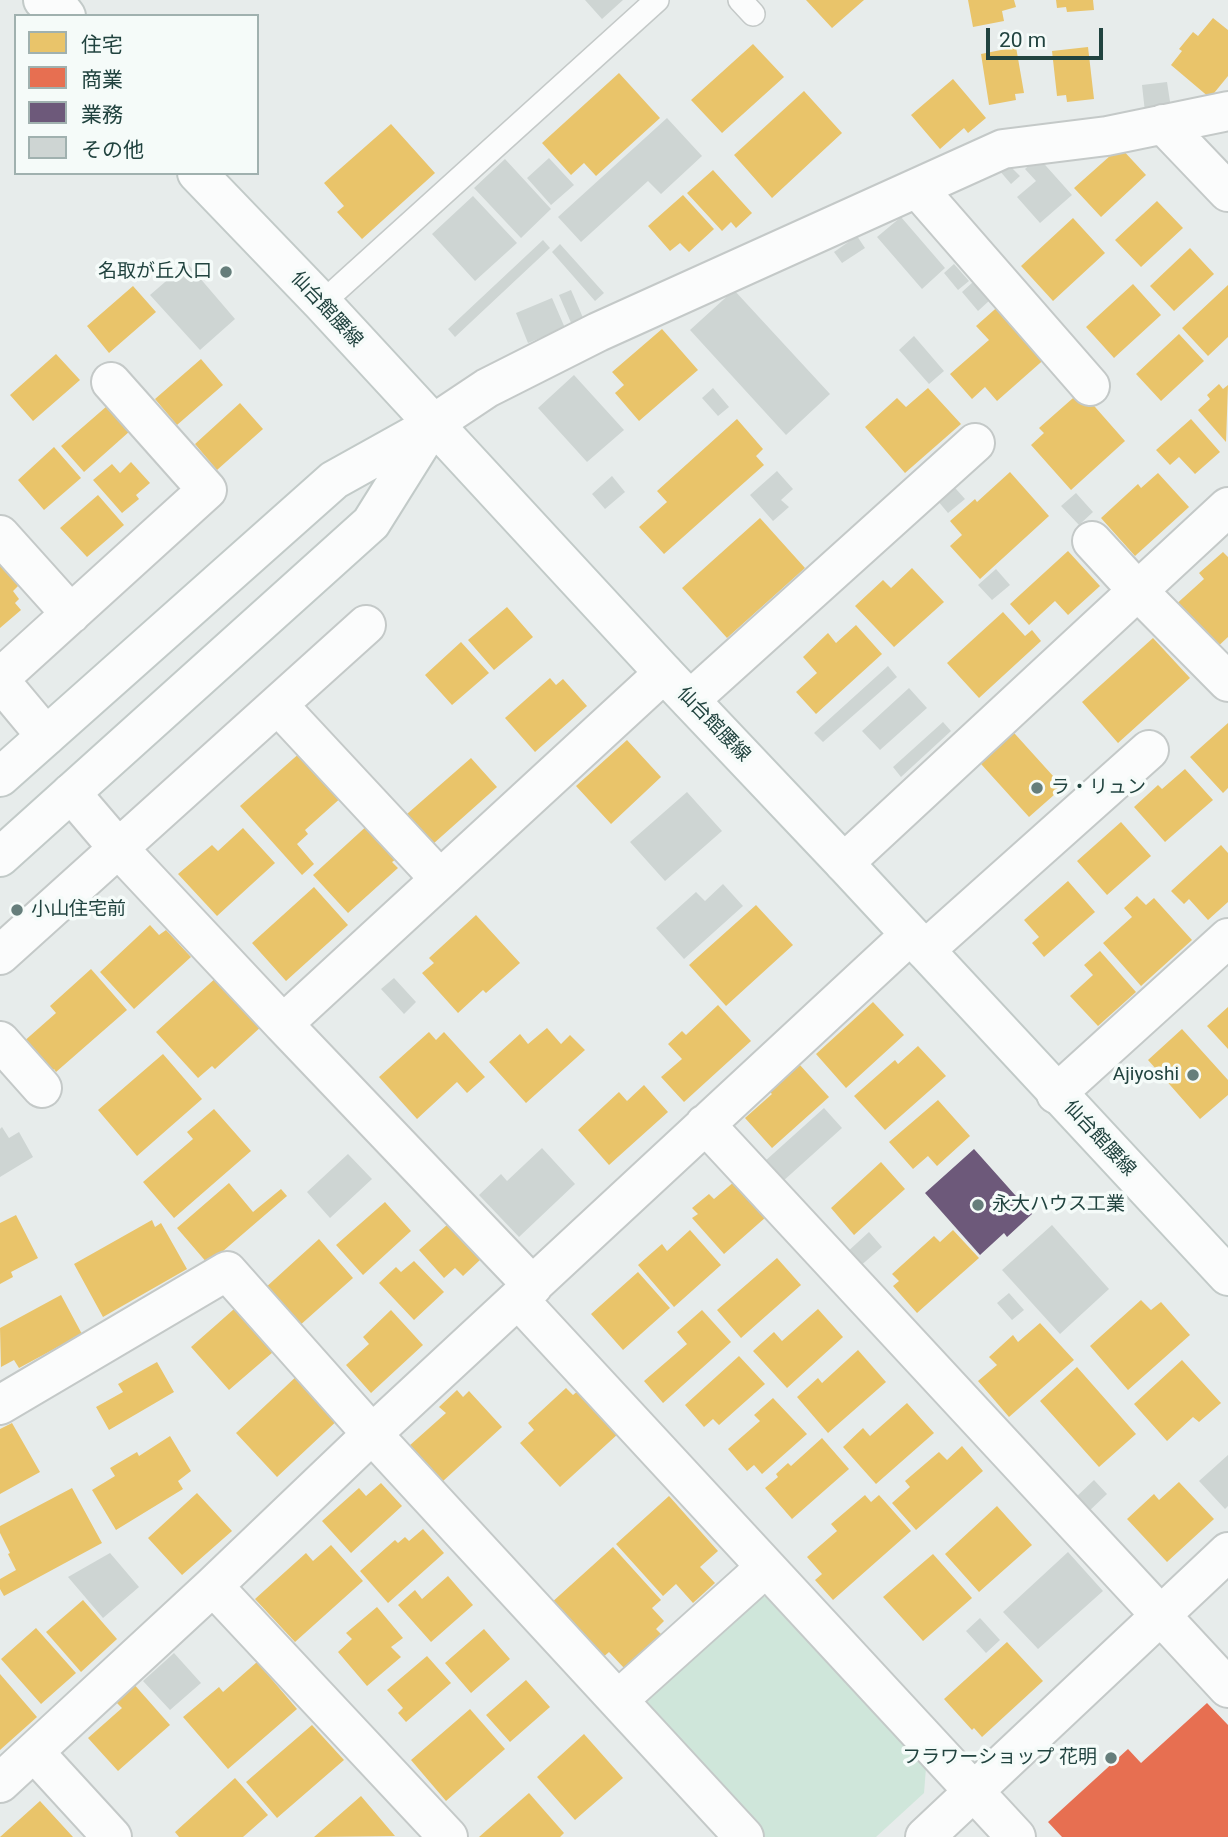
<!DOCTYPE html>
<meta charset="utf-8">
<style>
body{margin:0}
#map{position:relative;width:1228px;height:1837px;overflow:hidden;background:#e7eceb;font-family:Roboto,"Noto Sans JP",sans-serif}
canvas{display:block}
.legend{position:absolute;left:14px;top:14px;width:245px;height:161px;box-sizing:border-box;background:#f5fbf9;border:2px solid #a0b1af;margin:0;padding:9px 12px;list-style:none;font-size:21px;color:#21433f}
.legend li{display:flex;align-items:center;gap:14px;height:35px}
.legend b{width:35px;border:2px solid #a0b1af}
.scale{position:absolute;left:986px;top:28px;width:117px;height:32px;box-sizing:border-box;border:4px solid #21433f;border-top:0;padding-left:9px;font-size:21px;line-height:24px;white-space:nowrap;color:#21433f;-webkit-text-stroke:5px #f5fbf9;paint-order:stroke}
</style>
<div id="map">
<canvas width="1228" height="1837"></canvas>
<ul class="legend">
<li><b style="height:19px;background:#e9c46a"></b>住宅</li>
<li><b style="height:19px;background:#e76f51"></b>商業</li>
<li><b style="height:19px;background:#6d597a"></b>業務</li>
<li><b style="height:19px;background:#ced5d3"></b>その他</li>
</ul>
<div class="scale">20 m</div>
</div>
<script>
const c = document.querySelector('canvas').getContext('2d');
c.lineJoin = 'round';
function fillPath(path, color) {
  c.fillStyle = color;
  c.fill(path, 'evenodd');
}
function strokePath(path, color, width, dash) {
  c.strokeStyle = color;
  c.lineWidth = width;
  c.lineCap = dash ? 'butt' : 'round';
  c.setLineDash(dash || []);
  c.stroke(path);
}
function label(font, color, halo, rows, align = 'center') {
  c.font = font + ' Roboto,"Noto Sans JP",sans-serif';
  c.lineWidth = 7;
  c.setLineDash([]);
  c.textBaseline = 'middle';
  c.strokeStyle = halo;
  c.fillStyle = color;
  for (const [text, x, y, turn = 0] of rows) {
    c.save();
    c.translate(x, y);
    c.rotate((+turn || 0) * Math.PI / 180);
    c.textAlign = isNaN(turn) ? turn : align;
    if (halo) c.strokeText(text, 0, 0);
    c.fillText(text, 0, 0);
    c.restore();
  }
}
fillPath(new Path2D(`
 M750,1597H770L926,1768L924,1793L876,1837H764L645,1708L646,1690Z`), '#cfe6da');
fillPath(new Path2D(`
 M806,0H864L832,28Z
 M968,0H1014L1016,7L1002,11L1004,21L973,27Z
 M1056,0H1093L1094,10L1067,12L1066,7L1057,8Z
 M1213,18L1228,30V76L1210,98L1171,65L1182,51L1179,49L1193,32L1198,36Z
 M753,44L784,77L722,133L691,100Z
 M1016,47L1024,93L1015,94L1016,100L989,105L981,54Z
 M1088,47L1094,99L1067,102L1066,95L1057,96L1052,51Z
 M619,73L660,118L596,176L584,163L571,175L542,143Z
 M953,79L986,118L968,133L964,128L940,149L911,115Z
 M804,91L842,133L772,198L734,155Z
 M391,124L435,173L362,239L337,212L344,206L324,183Z
 M1120,147L1146,175L1101,217L1074,188Z
 M713,170L752,213L736,228L731,222L722,231L687,193Z
 M683,195L714,229L689,252L680,243L670,251L648,226Z
 M1157,201L1183,228L1141,267L1115,240Z
 M1073,218L1105,253L1053,301L1021,266Z
 M1190,248L1214,274L1174,311L1150,286Z
 M1133,284L1161,315L1114,358L1086,327Z
 M1228,285V337L1208,356L1182,328Z
 M133,286L156,312L109,353L87,326Z
 M1002,303L1048,356L997,401L985,387L972,399L950,374L989,340L976,326Z
 M662,329L698,370L639,421L615,393L624,385L612,372Z
 M1179,334L1204,361L1161,401L1136,374Z
 M56,354L80,380L33,421L10,395Z
 M201,359L223,385L177,425L155,399Z
 M1219,384L1223,389L1228,385L1226,442L1198,410L1210,399L1207,395Z
 M928,388L961,424L905,473L865,427L897,398L906,407Z
 M1081,391L1125,441L1071,490L1031,445L1044,433L1039,428Z
 M240,403L263,429L217,470L195,444Z
 M107,406L130,431L84,472L61,446Z
 M737,419L763,449L756,456L764,465L664,554L639,527L667,502L657,491Z
 M1191,419L1220,452L1195,474L1179,457L1170,465L1156,450Z
 M54,447L81,478L44,510L18,480Z
 M131,462L150,483L136,495L139,499L122,513L93,480L112,464L120,473Z
 M1010,472L1049,516L980,579L950,546L962,535L950,521L975,499L977,502Z
 M1158,473L1189,507L1135,556L1101,518L1138,484L1141,488Z
 M98,495L124,525L87,557L60,528Z
 M760,518L805,568L727,638L682,588Z
 M1068,551L1100,586L1068,615L1055,601L1029,625L1010,604Z
 M1223,552L1228,557V637L1213,651L1173,607L1204,579L1199,573Z
 M0,564L19,585L13,591L19,599L15,603L21,610L0,628Z
 M912,568L944,602L894,647L855,606L883,580L891,588Z
 M507,607L533,637L494,670L468,640Z
 M1003,612L1025,636L1032,630L1041,641L979,698L947,663Z
 M856,625L882,654L816,714L796,692L817,673L803,657L828,633L836,643Z
 M1153,638L1190,678L1118,743L1082,702Z
 M461,642L489,673L452,705L425,675Z
 M550,678L556,685L563,679L587,706L535,752L505,718Z
 M1228,723V788L1223,793L1190,757Z
 M1006,724L1063,787L1029,817L972,754Z
 M627,740L661,777L611,824L576,786Z
 M302,751L343,796L305,830L308,834L297,844L314,864L302,875L240,806Z
 M471,758L497,787L433,844L407,814Z
 M1185,769L1213,800L1165,842L1134,807L1158,785L1162,789Z
 M1121,822L1151,856L1107,895L1077,861Z
 M370,823L400,856L392,862L398,868L348,913L313,875Z
 M243,828L275,863L217,916L178,874L212,845L218,851Z
 M1221,845L1228,853V902L1208,920L1189,899L1184,904L1171,891Z
 M1068,881L1095,912L1044,957L1032,943L1039,937L1024,920Z
 M314,887L348,925L286,981L252,943Z
 M1137,896L1146,905L1154,898L1192,940L1141,986L1103,943L1132,917L1124,908Z
 M756,905L793,945L726,1006L689,965Z
 M476,915L520,963L486,993L483,990L458,1013L422,973L434,963L429,958Z
 M150,925L159,935L166,930L191,957L134,1009L100,972Z
 M1100,951L1136,992L1098,1026L1070,996L1093,975L1084,965Z
 M91,969L127,1010L56,1072L54,1069L49,1074L22,1043L56,1013L50,1006Z
 M218,976L263,1025L215,1069L212,1066L198,1078L156,1032Z
 M873,1002L904,1035L846,1088L816,1054Z
 M718,1005L751,1041L684,1102L661,1077L682,1059L668,1044L682,1031L686,1035Z
 M1228,1007V1049L1207,1026Z
 M547,1028L561,1044L570,1035L585,1050L526,1103L489,1062L520,1034L528,1044Z
 M1182,1029L1228,1080V1095L1200,1119L1148,1060Z
 M429,1032L436,1040L444,1032L485,1077L467,1093L457,1082L417,1119L379,1077Z
 M918,1046L946,1076L885,1130L854,1096L895,1060L898,1064Z
 M163,1054L202,1099L137,1156L98,1110Z
 M799,1064L829,1097L772,1148L745,1118L772,1094L769,1091Z
 M644,1085L668,1112L609,1165L578,1130L619,1092L627,1101Z
 M938,1100L970,1136L937,1166L928,1156L913,1169L889,1142Z
 M214,1109L251,1151L174,1218L143,1182L193,1139L187,1132Z
 M881,1162L905,1189L854,1235L831,1208Z
 M735,1181L766,1217L724,1254L692,1218L698,1214L692,1208L709,1194L714,1199Z
 M229,1183L253,1212L281,1189L287,1196L208,1264L177,1228Z
 M385,1202L411,1231L363,1275L336,1245Z
 M16,1215L38,1258L11,1272L13,1277L0,1284V1223Z
 M152,1220L155,1227L161,1223L187,1269L103,1317L74,1264Z
 M448,1224L481,1259L463,1276L455,1268L444,1278L419,1250Z
 M690,1230L721,1265L674,1307L638,1265L662,1244L667,1251Z
 M953,1230L979,1258L917,1313L893,1286L899,1281L892,1274L934,1236L940,1242Z
 M319,1239L353,1278L298,1327L264,1289Z
 M777,1258L801,1285L741,1338L717,1310Z
 M414,1261L444,1292L414,1320L379,1283L396,1267L401,1272Z
 M638,1272L670,1308L623,1350L591,1314Z
 M61,1295L82,1334L19,1368L14,1360L1,1367L0,1328Z
 M1141,1300L1151,1310L1161,1302L1190,1335L1128,1390L1090,1346Z
 M242,1302L280,1346L229,1390L191,1347Z
 M818,1309L843,1337L787,1388L753,1351L774,1332L782,1341Z
 M391,1310L423,1345L371,1393L346,1365L369,1344L363,1337Z
 M702,1310L731,1342L663,1403L644,1381L687,1344L677,1332Z
 M1040,1323L1074,1360L1009,1417L978,1381L997,1365L989,1357L1013,1335L1018,1342Z
 M858,1350L886,1382L828,1433L797,1397L818,1378L822,1383Z
 M739,1356L765,1384L719,1425L713,1419L704,1427L685,1405Z
 M1182,1360L1221,1403L1199,1422L1193,1417L1167,1441L1134,1404Z
 M157,1362L174,1392L109,1430L96,1407L123,1392L118,1384Z
 M1077,1367L1136,1434L1099,1467L1040,1401Z
 M300,1373L341,1417L277,1477L236,1433Z
 M566,1388L573,1395L580,1389L619,1433L560,1487L520,1443L534,1430L528,1423Z
 M457,1390L463,1397L469,1391L502,1427L442,1482L409,1446L446,1413L439,1407Z
 M773,1398L807,1434L762,1474L754,1465L747,1471L728,1449L760,1421L754,1415Z
 M907,1403L934,1433L876,1484L843,1447L863,1428L870,1436Z
 M12,1423L40,1472L0,1494V1429Z
 M170,1436L191,1471L178,1481L183,1489L116,1530L92,1490L115,1476L110,1468L137,1452L139,1456Z
 M822,1438L849,1469L792,1519L765,1488L778,1477L776,1474L788,1463L791,1466Z
 M962,1446L983,1471L916,1530L892,1503L910,1487L905,1481L939,1452L947,1460Z
 M1179,1482L1214,1519L1167,1562L1127,1519L1154,1494L1159,1500Z
 M381,1483L402,1506L351,1553L322,1521L359,1488L366,1496Z
 M72,1488L102,1543L4,1596L0,1589V1579L16,1570L8,1554L10,1553L0,1533V1526Z
 M197,1493L232,1531L182,1575L148,1538Z
 M865,1495L871,1502L879,1495L911,1531L833,1600L815,1580L822,1574L807,1557L837,1531L831,1524Z
 M669,1496L718,1551L700,1567L715,1583L693,1603L676,1584L663,1596L616,1544Z
 M997,1506L1032,1545L979,1592L945,1554Z
 M423,1529L444,1553L388,1603L360,1571L395,1540L398,1543L405,1537L409,1541Z
 M331,1545L363,1581L295,1642L255,1599L306,1553L313,1561Z
 M613,1547L661,1600L652,1608L664,1621L656,1629L661,1634L624,1668L609,1652L600,1660L550,1604Z
 M933,1554L972,1598L923,1641L883,1597Z
 M448,1576L473,1605L431,1642L398,1605L415,1590L422,1599Z
 M83,1600L117,1639L81,1672L46,1632Z
 M377,1607L403,1638L391,1647L401,1657L367,1686L338,1652L352,1639L346,1633Z
 M36,1628L76,1673L41,1704L1,1659Z
 M484,1629L510,1659L471,1693L445,1663Z
 M1007,1642L1043,1681L982,1737L974,1728L972,1730L944,1699Z
 M427,1656L451,1683L406,1722L398,1713L403,1708L387,1690Z
 M257,1662L297,1709L228,1769L183,1717L219,1687L223,1692Z
 M0,1674L37,1717L0,1750Z
 M526,1680L550,1707L510,1742L486,1715Z
 M132,1682L170,1725L118,1771L88,1738L122,1708L113,1699Z
 M470,1709L505,1749L446,1801L411,1760Z
 M312,1725L344,1760L277,1818L246,1782Z
 M584,1734L623,1778L575,1820L537,1777Z
 M235,1778L268,1815L243,1837H179L175,1832Z
 M529,1793L564,1833L560,1837H479Z
 M361,1796L395,1836L314,1837Z
 M40,1801L73,1837H0Z`), '#e9c46a');
fillPath(new Path2D(`
 M1207,1703L1228,1725V1837H1062L1048,1822L1128,1749L1141,1763Z`), '#e76f51');
fillPath(new Path2D(`
 M974,1149L1032,1214L1007,1237L1004,1233L980,1255L925,1193Z`), '#6d597a');
fillPath(new Path2D(`
 M585,0H623L602,19Z
 M1167,82L1171,108L1145,112L1142,85Z
 M667,118L702,156L661,194L648,181L581,242L558,217Z
 M1038,157L1072,195L1040,223L1017,197L1036,181L1025,169Z
 M549,158L574,185L551,205L527,178Z
 M505,159L551,209L521,238L474,188Z
 M1007,163L1020,176L1011,184L999,170Z
 M473,196L517,243L475,281L432,234Z
 M901,217L945,268L922,289L877,237Z
 M857,236L865,248L842,263L834,252Z
 M543,240L550,248L455,337L448,329Z
 M560,244L604,293L595,301L552,252Z
 M187,263L235,319L200,350L150,295Z
 M954,264L969,281L958,290L944,273Z
 M973,282L990,300L978,311L962,292Z
 M571,290L584,320L572,325L559,295Z
 M734,290L830,394L786,435L690,330Z
 M552,298L565,328L528,343L516,313Z
 M914,336L944,371L929,384L899,350Z
 M574,375L624,430L587,462L538,408Z
 M713,388L729,407L718,416L702,398Z
 M777,471L793,489L781,500L789,507L773,521L750,495Z
 M612,476L625,492L605,509L592,494Z
 M948,480L965,499L948,513L932,494Z
 M1076,493L1093,512L1079,525L1061,506Z
 M996,569L1010,585L992,600L978,585Z
 M888,666L897,677L823,742L814,733Z
 M909,688L927,708L880,750L862,731Z
 M943,722L951,731L901,777L893,767Z
 M687,792L722,831L665,881L630,842Z
 M723,884L743,906L684,959L656,928L696,892L705,901Z
 M394,978L416,1002L404,1014L381,989Z
 M824,1108L842,1128L782,1182L764,1162Z
 M2,1127L9,1138L19,1132L33,1157L0,1177V1129Z
 M542,1148L575,1184L519,1237L479,1195L501,1174L507,1181Z
 M348,1154L372,1179L330,1218L307,1192Z
 M1052,1225L1109,1289L1060,1334L1002,1270Z
 M869,1232L882,1247L858,1268L845,1254Z
 M1009,1293L1024,1310L1012,1320L997,1303Z
 M1228,1455V1506L1225,1509L1199,1481Z
 M1094,1480L1107,1494L1087,1513L1074,1499Z
 M1068,1552L1103,1591L1038,1649L1003,1612Z
 M110,1553L139,1587L103,1618L68,1577Z
 M980,1618L1000,1640L986,1653L966,1631Z
 M174,1653L201,1683L170,1710L143,1681Z`), '#ced5d3');
const lane = new Path2D(`
 M740,0L753,14
 M322,303L657,0`);
const street = new Path2D(`
 M1163,124L1228,192
 M918,189L1090,386
 M433,424L487,388L598,332L1003,149L1107,136L1228,111
 M0,535L71,614
 M1092,541L1138,591L1228,682
 M0,678L207,490L111,382
 M0,681L46,736
 M690,700L975,443
 M291,719L440,879
 M71,793L118,848L283,1024
 M844,863L1228,507
 M925,950L1149,750
 M0,955L366,625
 M0,1041L42,1088
 M1056,1094L1228,938
 M705,1124L1228,1688
 M533,1286L283,1024L664,673
 M518,1299L1016,1837
 M0,1405L227,1271L372,1434L744,1837
 M213,1586L448,1837
 M618,1700L766,1567
 M34,1752L112,1837
 M0,1783L213,1586L372,1434L910,935
 M925,1837L1228,1552`);
const secondary = new Path2D(`
 M43,0L62,11L66,16
 M197,173L322,303L664,673L844,863L1228,1276
 M0,777L334,480L431,426
 M0,857L371,523L433,424`);
strokePath(lane, '#c4c9c8', 26);
strokePath(street, '#c4c9c8', 42);
strokePath(secondary, '#c2cac8', 42);
strokePath(lane, '#fbfcfc', 23);
strokePath(street, '#fbfcfc', 38);
strokePath(secondary, '#fbfcfc', 38);
for (const [x, y, r, color] of [
 [226,272,7,"#667e7b"],
 [1037,788,7,"#667e7b"],
 [17,910,7,"#667e7b"],
 [1193,1075,7,"#667e7b"],
 [978,1205,7,"#667e7b"],
 [1111,1758,7,"#667e7b"]
]) {
  const dot = new Path2D();
  dot.arc(x, y, r, 0, 2 * Math.PI);
  c.fillStyle = color;
  c.fill(dot);
  strokePath(dot, '#f5fbf9', 2.5);
}
label('19px', '#21433f', '#f5fbf9', [
 ["名取が丘入口",212,272],
 ["ラ・リュン",1051,788,"left"],
 ["小山住宅前",31,910,"left"],
 ["Ajiyoshi",1179,1075],
 ["永大ハウス工業",992,1205,"left"],
 ["フラワーショップ 花明",1097,1758]
], 'right');
label('19px', '#21433f', '#f5fbf9', [
 ["仙台館腰線",326,310,47],
 ["仙台館腰線",713,725,46],
 ["仙台館腰線",1099,1139,47]
]);
</script>
